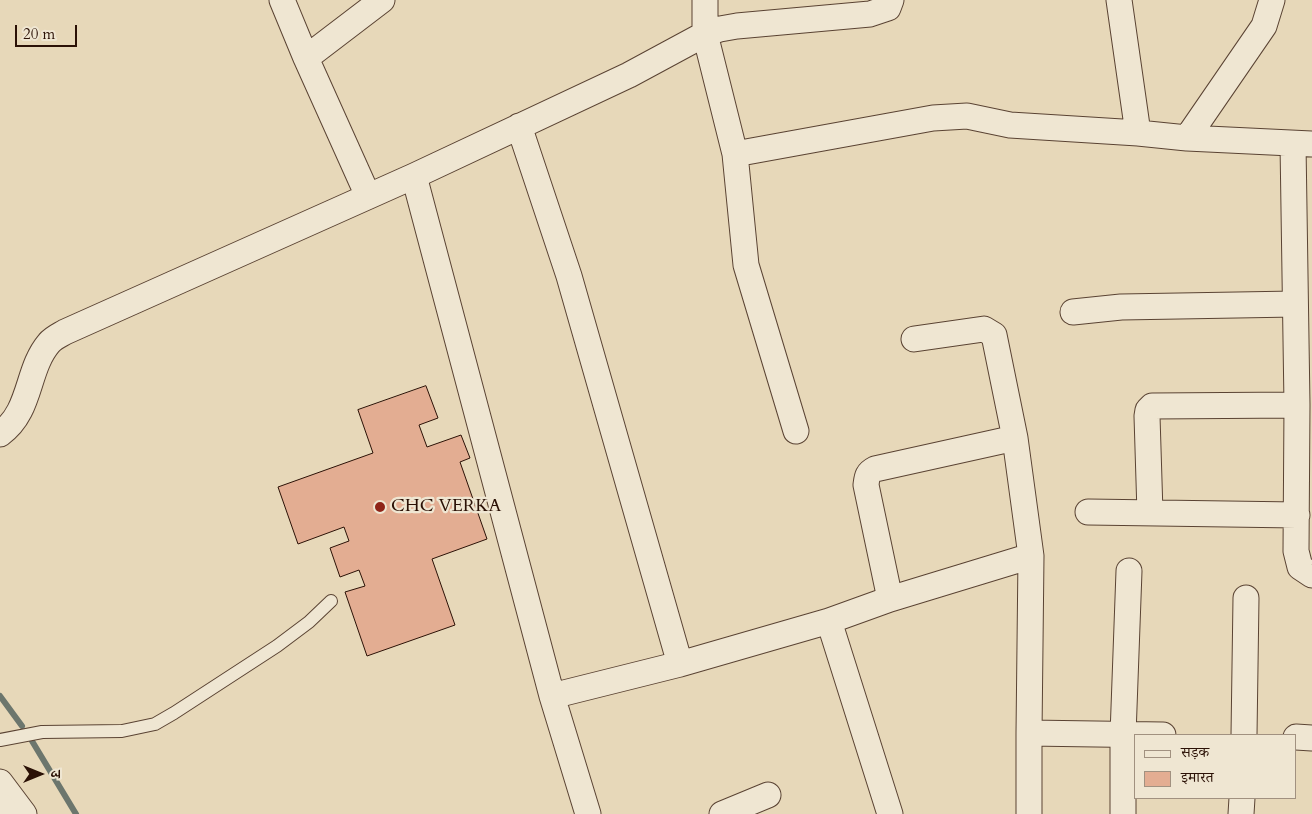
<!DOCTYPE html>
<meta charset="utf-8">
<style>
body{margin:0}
#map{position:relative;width:1312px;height:814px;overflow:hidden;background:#e7d8b9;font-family:Cardo,"Noto Serif Devanagari",serif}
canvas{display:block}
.legend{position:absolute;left:1134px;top:734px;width:162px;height:65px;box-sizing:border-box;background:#efe6d2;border:1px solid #a19180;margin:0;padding:6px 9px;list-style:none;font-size:15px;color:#2b1106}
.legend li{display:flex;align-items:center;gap:10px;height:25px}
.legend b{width:25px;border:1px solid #a19180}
.north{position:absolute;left:15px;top:749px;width:50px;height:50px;-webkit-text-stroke:4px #efe6d2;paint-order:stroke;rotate:90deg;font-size:14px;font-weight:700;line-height:20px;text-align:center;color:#2b1106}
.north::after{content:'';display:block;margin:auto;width:18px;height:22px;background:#2b1106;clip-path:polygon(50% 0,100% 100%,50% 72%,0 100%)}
.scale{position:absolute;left:15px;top:25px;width:62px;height:22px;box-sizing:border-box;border:2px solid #2b1106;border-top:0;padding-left:6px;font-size:15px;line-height:18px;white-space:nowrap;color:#2b1106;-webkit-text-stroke:4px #efe6d2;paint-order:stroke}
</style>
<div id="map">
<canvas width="1312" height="814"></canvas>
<ul class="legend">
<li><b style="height:6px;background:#efe6d2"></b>सड़क</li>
<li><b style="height:14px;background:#e3ad92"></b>इमारत</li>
</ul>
<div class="north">उ</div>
<div class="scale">20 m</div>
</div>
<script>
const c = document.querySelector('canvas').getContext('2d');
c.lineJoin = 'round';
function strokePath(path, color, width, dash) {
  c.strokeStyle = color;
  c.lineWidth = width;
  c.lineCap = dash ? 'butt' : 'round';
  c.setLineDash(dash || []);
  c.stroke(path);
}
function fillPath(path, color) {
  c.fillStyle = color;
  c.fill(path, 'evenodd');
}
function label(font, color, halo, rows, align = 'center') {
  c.font = font + ' Cardo,serif';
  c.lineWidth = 4.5;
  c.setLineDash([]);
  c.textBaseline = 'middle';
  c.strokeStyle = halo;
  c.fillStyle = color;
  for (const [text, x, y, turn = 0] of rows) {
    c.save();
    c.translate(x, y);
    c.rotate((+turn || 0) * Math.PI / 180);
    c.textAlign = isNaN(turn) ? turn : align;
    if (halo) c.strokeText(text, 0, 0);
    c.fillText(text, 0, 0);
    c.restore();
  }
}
strokePath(new Path2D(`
 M0,696L22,726
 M32,741L76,814`), '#6c766d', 6);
const building = new Path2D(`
 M426,386L438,418L419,425L427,447L461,435L470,458L460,462L487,539L432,559L455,625L367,656L345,592L365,586L359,570L340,577L330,548L349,541L344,527L298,544L278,487L373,453L358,410Z`);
fillPath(building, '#e3ad92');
strokePath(building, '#2b1106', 1);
const service = new Path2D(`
 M0,740L42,732L122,731L155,724L174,713L277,646L309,622L331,601`);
const minor = new Path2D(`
 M282,0L306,58L368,196
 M705,0V34L735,154L746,265L796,431
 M1119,0L1138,133
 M306,58L382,0
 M519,126L569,276L680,664
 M1187,138L1264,26L1272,0
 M1293,144L1297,405L1296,551L1300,567L1312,575
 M735,154L933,118L967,116L1010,125L1138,133L1187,138L1312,144
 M414,176L552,696L588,814
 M1073,312L1121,307L1295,304
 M914,339L984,329L994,335L1015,438L1031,556L1029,733V814
 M0,434C32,411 26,370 49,343C53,338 60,335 65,332L414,176L629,75L705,34L720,29L737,26L870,14L888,8L891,0
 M1088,512L1297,515
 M1150,513L1147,416L1148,410L1152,406L1297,405
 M890,599L866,485C867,477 867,473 875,469L1015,438
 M829,621L890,814
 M552,696L680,664L829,621L890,599L1031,556
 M1029,733L1163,735
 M1244,735L1246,598
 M1296,737L1312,738
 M0,782L24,814
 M722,814L768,795
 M1123,814V735L1129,571
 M1241,814L1242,798`);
const secondary = new Path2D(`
 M0,807L5,814`);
strokePath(service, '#5a4333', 14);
strokePath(minor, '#5a4333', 27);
strokePath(secondary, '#2b1106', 29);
strokePath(service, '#efe6d2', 12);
strokePath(minor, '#efe6d2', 25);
strokePath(secondary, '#efe6d2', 28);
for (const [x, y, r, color] of [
 [380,507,6,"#8f2418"]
]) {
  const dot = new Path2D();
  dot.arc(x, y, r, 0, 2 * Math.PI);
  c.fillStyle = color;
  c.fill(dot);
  strokePath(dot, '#efe6d2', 2);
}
label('18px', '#2b1106', '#efe6d2', [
 ["CHC VERKA",391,507]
], 'left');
</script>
